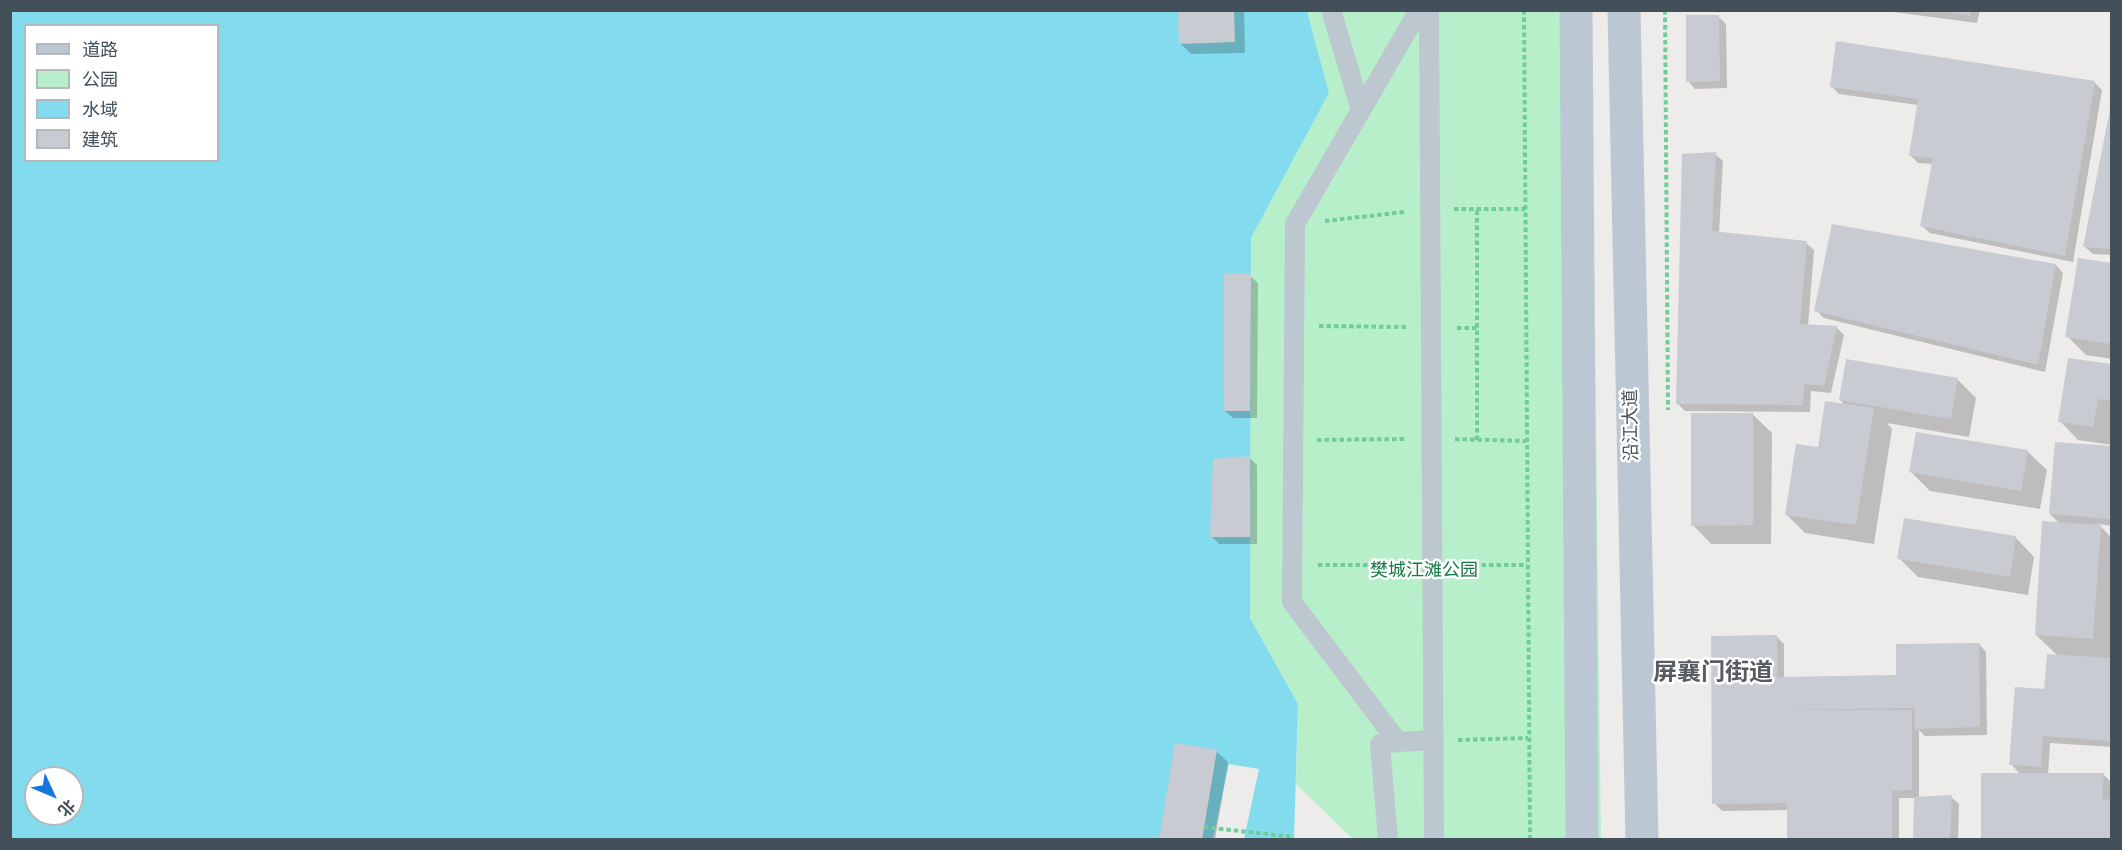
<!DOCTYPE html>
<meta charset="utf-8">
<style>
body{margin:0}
#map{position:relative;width:2122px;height:850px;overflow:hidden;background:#eeebeb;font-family:Overpass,"Noto Sans SC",sans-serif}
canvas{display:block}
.frame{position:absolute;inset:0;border:12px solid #445059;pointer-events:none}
.legend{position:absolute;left:24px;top:24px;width:195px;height:138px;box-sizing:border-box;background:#fff;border:2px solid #b4b9bd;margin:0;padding:8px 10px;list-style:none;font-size:18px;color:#445059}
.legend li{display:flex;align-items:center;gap:12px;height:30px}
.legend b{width:30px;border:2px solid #b4b9bd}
.north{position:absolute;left:24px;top:766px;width:60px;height:60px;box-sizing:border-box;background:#fff;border:2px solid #b4b9bd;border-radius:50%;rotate:134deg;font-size:16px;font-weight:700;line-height:24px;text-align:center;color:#445059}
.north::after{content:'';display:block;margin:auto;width:21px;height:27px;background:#1577de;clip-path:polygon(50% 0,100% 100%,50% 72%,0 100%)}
</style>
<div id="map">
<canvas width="2122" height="850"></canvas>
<div class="frame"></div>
<ul class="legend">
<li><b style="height:8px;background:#bbc8d4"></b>道路</li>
<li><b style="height:16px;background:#b7efca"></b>公园</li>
<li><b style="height:16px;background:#83dced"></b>水域</li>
<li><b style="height:16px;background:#c8cbd1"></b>建筑</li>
</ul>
<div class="north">北</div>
</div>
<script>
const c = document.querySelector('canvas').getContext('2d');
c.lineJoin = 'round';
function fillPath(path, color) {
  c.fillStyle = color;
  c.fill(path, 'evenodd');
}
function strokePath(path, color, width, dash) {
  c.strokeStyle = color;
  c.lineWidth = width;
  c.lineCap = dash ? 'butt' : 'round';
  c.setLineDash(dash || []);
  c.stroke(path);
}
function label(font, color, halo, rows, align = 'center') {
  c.font = font + ' Overpass,"Noto Sans SC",sans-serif';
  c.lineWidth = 5;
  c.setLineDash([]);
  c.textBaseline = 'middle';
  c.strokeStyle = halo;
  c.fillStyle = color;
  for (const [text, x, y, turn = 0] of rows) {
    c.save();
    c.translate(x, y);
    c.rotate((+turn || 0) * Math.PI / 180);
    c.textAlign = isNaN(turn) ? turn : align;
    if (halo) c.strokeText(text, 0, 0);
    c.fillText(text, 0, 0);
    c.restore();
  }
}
fillPath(new Path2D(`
 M1307,11H1591L1601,839H1353L1296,784L1298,704L1250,618L1251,238L1329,93Z`), '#b7efca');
fillPath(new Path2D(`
 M10,11H1307L1329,93L1251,238L1250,618L1298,704L1294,839H11ZM26,26H218V160H26ZM36,778H72V814H36Z`), '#83dced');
fillPath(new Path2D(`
 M1229,764L1259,769L1244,839H1213Z`), '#eeebeb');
fillPath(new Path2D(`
 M1179,10H1244L1245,53L1191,54L1180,43Z
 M1878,10H1980L1977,23Z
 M1719,17L1726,24L1727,88L1695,89L1688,81Z
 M2094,82L2102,90L2073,262L1930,233L1922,226L1933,164L1918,163L1911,156L1918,105L1839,94L1831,86Z
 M2112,111V255L2093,254L2085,247Z
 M1715,154L1723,161L1719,233L1806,243L1814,250L1808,326L1836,327L1844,335L1831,393L1811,391L1810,412L1685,411L1677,403Z
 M2056,265L2063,273L2045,372L1824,318L1816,310Z
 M2112,265V359L2086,355L2067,336Z
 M1250,276L1258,283L1257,418H1233L1225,411Z
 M2112,365V445L2078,440L2060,421Z
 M1957,379L1976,398L1969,437L1887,423L1892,429L1874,544L1805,533L1786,514L1819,449L1846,406L1840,400Z
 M1750,412L1772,433L1771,544H1711L1693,525Z
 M1917,433L2028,452L2047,470L2040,509L1930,491L1911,472Z
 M2112,448V526L2098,524L2112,538V747L2050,743L2048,775H2104L2111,782L2110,801L2112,840L2021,775L2011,764L2045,691L2058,656L2036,635L2060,524L2050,514Z
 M1250,458L1257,465V544H1219L1212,537Z
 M2016,538L2034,557L2028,595L1918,577L1899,558Z
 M1777,637L1784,644V678L1897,676L1979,644L1986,652L1987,735L1925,736L1919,730V799L1951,797L1959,804L1958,840H1914L1916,798H1899V840H1789V810L1722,811L1714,803Z
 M1216,751L1228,762L1215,840H1161Z`), '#0003');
fillPath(new Path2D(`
 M1178,10H1234L1235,42L1179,44Z
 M1937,10H1971L1970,16Z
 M1686,15H1719L1720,81L1686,82Z
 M1836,41L2095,81L2065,256L1920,226L1933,158L1909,156L1918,99L1830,87Z
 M2110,109L2112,249L2083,247Z
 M1716,152L1712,231L1807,241L1800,324L1837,326L1824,386L1804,384L1803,405L1676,404L1682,154Z
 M1832,224L2056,264L2038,365L1814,311Z
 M2078,258L2112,263V344L2065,337Z
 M1224,274H1251L1250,411H1224Z
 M2068,358L2112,364V401L2098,399L2093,427L2058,422Z
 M1846,359L1958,378L1951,419L1839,400Z
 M1825,401L1874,408L1856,525L1785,515L1796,444L1818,447Z
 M1691,413H1753V525L1691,526Z
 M1916,432L2028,450L2021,491L1909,472Z
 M2055,442L2112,446V519L2049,514Z
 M1250,456V537H1210L1213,459Z
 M1904,518L2016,536L2010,577L1897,559Z
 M2042,521L2101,525L2093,639L2035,635Z
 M1777,635V677L1896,675V644L1979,643L1980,727L1915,729V708L1780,710H1912V790L1892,791V840H1787V803L1712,804L1711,636Z
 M2047,654L2112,658V741L2043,736L2041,767L2009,765L2015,687L2044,689Z
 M1175,743L1217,750L1202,840H1159Z
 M1981,773H2104L2102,799L2112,800V840H1981Z
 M1952,795L1950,840H1913L1914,797Z`), '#c8cbd1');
strokePath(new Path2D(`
 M1524,10L1530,840
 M1665,10L1668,410
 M1454,209H1525
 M1325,221L1404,212
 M1319,326L1407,327
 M1457,328H1477
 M1455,439L1526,441
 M1317,440L1406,439
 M1477,440V209
 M1318,565H1409
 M1459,565H1527
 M1458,740L1528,738
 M1204,827L1294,837`), '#6fcd9a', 4, [4.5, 3]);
strokePath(new Path2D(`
 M1331,10L1361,110
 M1419,10L1295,224L1292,602L1398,742L1433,740
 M1429,10L1434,840
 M1388,840L1380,744L1398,742`), '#bcc7cf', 20);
strokePath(new Path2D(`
 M1576,10L1582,840
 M1624,10L1642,840`), '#bbc8d4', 33);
label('18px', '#445059', '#fff', [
 ["沿江大道",1633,425,-91]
]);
label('18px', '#147a42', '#fff', [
 ["樊城江滩公园",1424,572]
]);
label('bold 24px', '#585c61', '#fff', [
 ["屏襄门街道",1713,675]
]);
</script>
